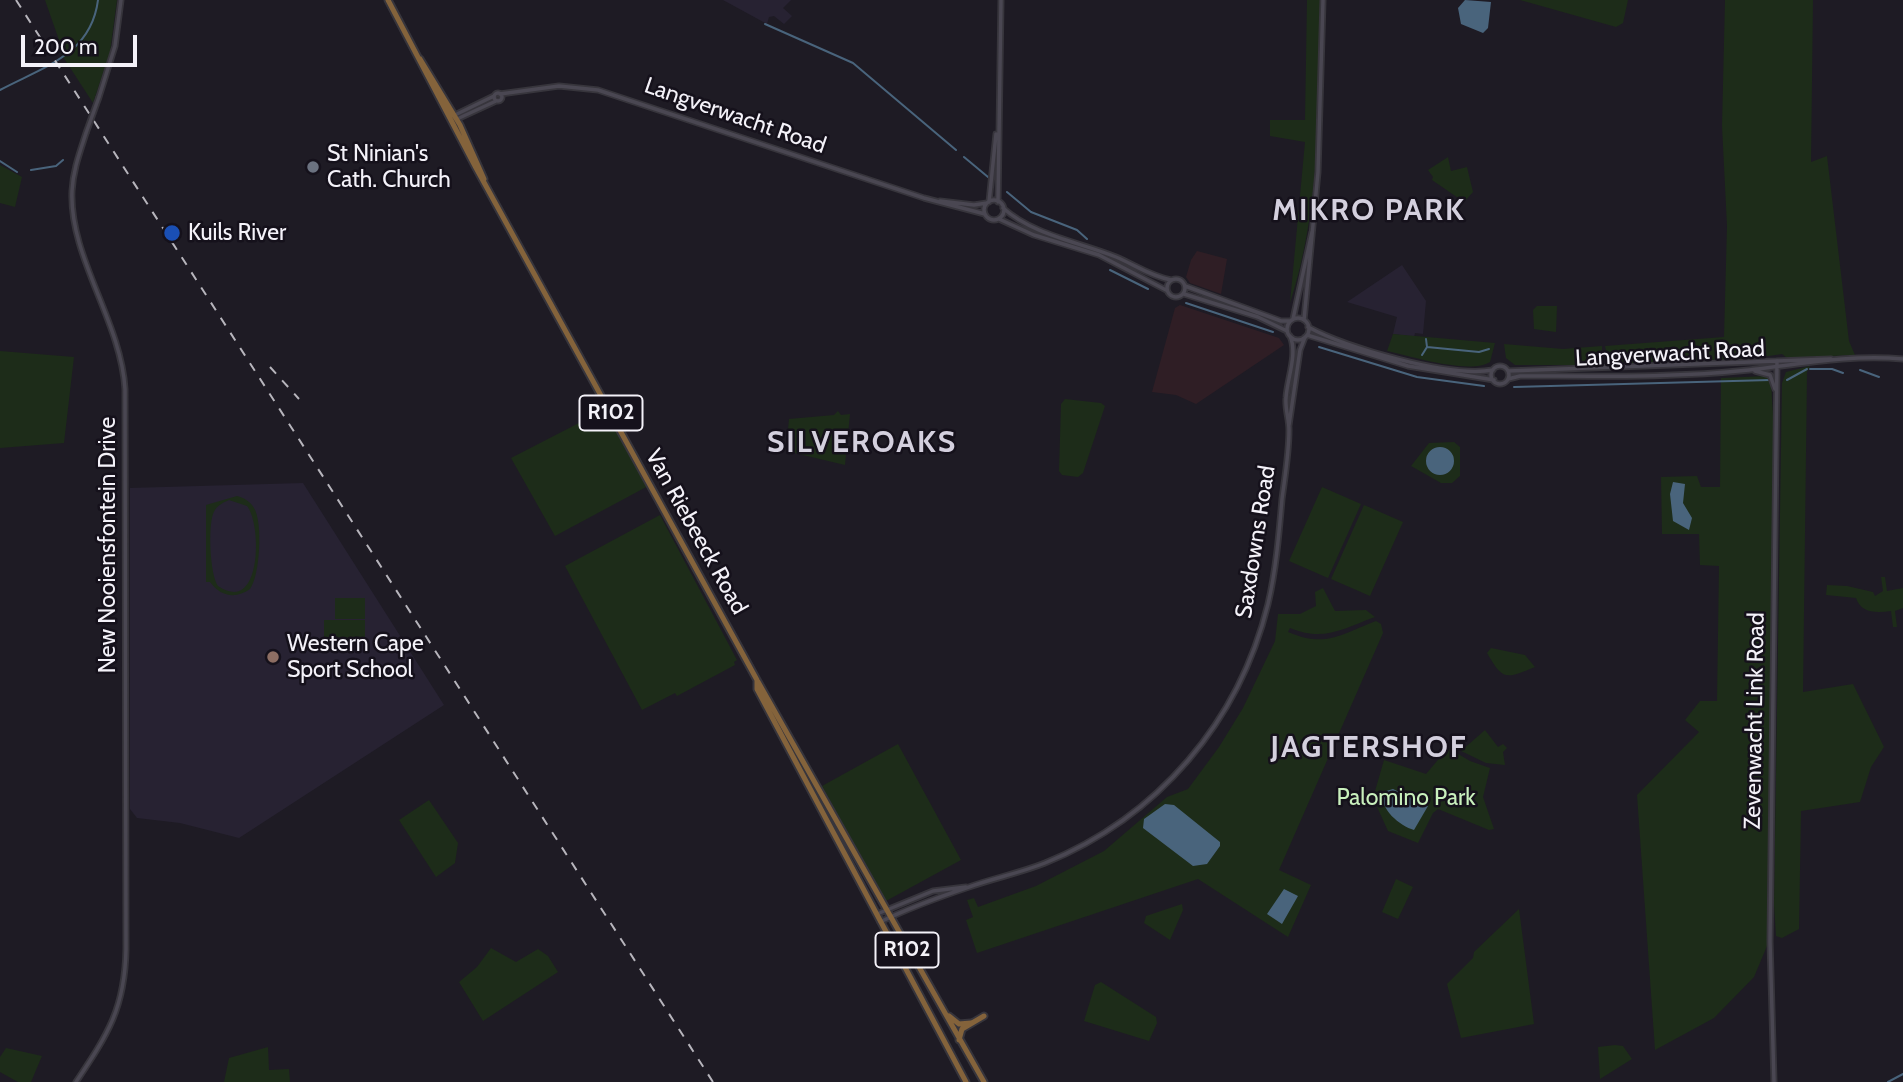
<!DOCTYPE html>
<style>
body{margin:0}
#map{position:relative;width:1903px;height:1082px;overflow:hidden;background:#1e1b24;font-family:Cabin,sans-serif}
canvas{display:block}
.scale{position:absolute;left:21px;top:35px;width:116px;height:32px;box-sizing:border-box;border:4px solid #f4f2f9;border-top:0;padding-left:9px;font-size:21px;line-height:24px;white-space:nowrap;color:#f4f2f9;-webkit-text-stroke:5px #15111b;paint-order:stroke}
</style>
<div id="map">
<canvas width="1903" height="1082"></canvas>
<div class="scale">200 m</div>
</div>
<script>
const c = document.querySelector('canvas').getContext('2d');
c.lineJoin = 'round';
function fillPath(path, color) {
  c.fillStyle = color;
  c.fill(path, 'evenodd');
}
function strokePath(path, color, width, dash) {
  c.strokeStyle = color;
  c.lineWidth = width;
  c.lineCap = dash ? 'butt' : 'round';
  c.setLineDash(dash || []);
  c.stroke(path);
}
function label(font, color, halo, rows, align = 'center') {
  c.font = font + ' Cabin,sans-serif';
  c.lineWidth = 5;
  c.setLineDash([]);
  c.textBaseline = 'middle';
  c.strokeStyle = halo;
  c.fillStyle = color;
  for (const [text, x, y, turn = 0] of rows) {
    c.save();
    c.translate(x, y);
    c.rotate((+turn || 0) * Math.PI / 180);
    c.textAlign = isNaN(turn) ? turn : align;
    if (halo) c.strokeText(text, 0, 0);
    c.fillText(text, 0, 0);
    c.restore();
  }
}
fillPath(new Path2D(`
 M1197,251L1227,259L1221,294L1190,283L1186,277L1191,260Z
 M1180,305L1279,338L1284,345L1196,404L1176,395L1152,392L1175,308Z`), '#2f1e25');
fillPath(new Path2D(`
 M723,0H791L783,8L792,16L784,24L774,16L769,17L767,24Z
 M1402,265L1426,301L1423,334L1415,333L1414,337L1393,334L1397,317L1347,302Z
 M303,483L444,705L239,838L180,823L137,818L130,809V488Z`), '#272232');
fillPath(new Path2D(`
 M45,0H117L110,52L93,103L56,46L60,43Z
 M1307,0H1320C1318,103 1322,205 1290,303L1305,142L1270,136V120H1305Z
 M1520,0H1628L1623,23L1616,27Z
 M1725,0H1813L1811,162L1827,156L1849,341L1855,355L1787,358L1782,354L1755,358L1609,364L1605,346L1724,337L1727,226L1722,126Z
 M1448,157L1451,171L1467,167L1473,192L1464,202L1432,180L1433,177L1428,170Z
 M0,165L22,177L15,207L0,203Z
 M1537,306H1557L1556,332L1534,329L1533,310Z
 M1393,334L1495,343L1490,362C1470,375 1410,356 1387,351Z
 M1504,344L1563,349L1602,346V358L1598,365H1515L1506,358Z
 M0,351L74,357L64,443L0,448Z
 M1810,366L1807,372L1803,692L1853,684L1884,747L1871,767L1860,802L1801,811L1799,929L1782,938L1776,936L1774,904L1782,383L1786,372Z
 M1767,376L1771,382L1774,432L1767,946L1754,977L1714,1018L1655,1050L1637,795L1699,732L1685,720L1700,701H1717L1719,566L1700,565L1699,534H1662L1661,477L1697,476L1701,487H1720L1721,378Z
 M1065,399L1101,403L1105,406L1083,473L1078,477L1062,475L1059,471L1061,404Z
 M608,408L650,485L555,536L511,458Z
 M838,411L841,415L850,414L845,465L786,451L789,419L834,415Z
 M1454,442L1460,447V476L1452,483H1441L1411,466L1429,443Z
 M1322,487L1361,504L1328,578L1289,561Z
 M237,496C244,498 250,501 254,508C263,522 260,576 250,589C236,599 221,597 210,582H206V505ZM229,500L247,506C262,524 262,616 218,586C210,575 208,528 213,514C216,506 222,503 229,500Z
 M1364,505L1403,522L1370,596L1331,579Z
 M660,515L737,660L734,662L735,665L677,696L675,693L642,710L565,566Z
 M1881,577H1885L1887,591L1903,588V608L1895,611L1897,627H1893L1891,611C1875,613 1861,613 1856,598L1826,595L1827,585L1847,586L1873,592L1875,596L1883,591Z
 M1323,588L1335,611L1366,610L1375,617C1342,629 1324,642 1290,628L1288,632C1326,648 1339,635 1376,621L1381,624L1383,633L1279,870L1311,885L1288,937L1198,879L977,953L966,920L973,917L967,900L974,898L978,907L1036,886L1104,851L1167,797L1188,789L1219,747L1243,708L1275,641L1278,614H1300L1316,606L1315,592Z
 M335,598H365V619H335Z
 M324,620H365V640L324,641Z
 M1491,648L1525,655L1535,667C1506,679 1503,681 1487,653Z
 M1485,730L1498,747L1503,744L1507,748L1503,752L1505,765L1486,763L1461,751Z
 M898,744L961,860L886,901L822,786Z
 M1448,748L1470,761L1490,768L1483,797L1494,829L1489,830L1438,809L1433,813L1418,843L1388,831L1373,798L1384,760L1426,774Z
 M429,800L458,843L455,863L436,877L399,820Z
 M1396,879L1413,887L1398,919L1382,912Z
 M1182,904L1183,910L1170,940L1144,923L1146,916Z
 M1519,909L1534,1024L1461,1038L1447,984L1473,958L1474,952Z
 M491,948L516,962L538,949L548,956L558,972L483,1021L459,982L477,967Z
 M1101,982L1156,1017L1157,1023L1149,1041L1084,1021L1095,985Z
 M1615,1045L1623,1046L1632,1059L1600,1079L1598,1047Z
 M268,1047L269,1070L289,1069L290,1082H224L229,1058Z
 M6,1048L42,1056L31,1082H18L0,1072V1057Z`), '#1d2c19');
fillPath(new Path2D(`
 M1465,0L1491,2L1488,28L1483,33L1461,24L1458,8Z
 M1426 461a14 14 0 1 1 28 0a14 14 0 1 1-28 0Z
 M1673,482L1685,484L1683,503L1692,518L1689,530L1673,521L1670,494Z
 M1393,789L1428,806L1414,830C1400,826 1379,809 1383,792Z
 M1165,804L1174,805L1220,842V846L1207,864L1193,866L1143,828L1144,819Z
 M1284,889L1298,896L1282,924L1267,914Z`), '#49647c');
strokePath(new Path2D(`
 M765,24L853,63L956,150
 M0,90C43,67 91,55 98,0
 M964,157L988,177
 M0,161L17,172
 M31,170L56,166L63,160
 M1007,192L1031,212L1077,230L1087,239
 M1110,270L1148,289
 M1186,303L1273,332
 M1426,339L1427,347
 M1319,347L1417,377L1484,386
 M1422,355L1427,347L1479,352L1489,349
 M1810,369H1832L1843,373
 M1860,370L1879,377
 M1787,380L1807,369
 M1514,387L1770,380
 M1888,1082L1903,1074`), '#49647c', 2);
const tertiary = new Path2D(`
 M494 97a4 4 0 1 1 8 0a4 4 0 1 1-8 0Z
 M500,94L559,86L598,90L924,198L985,214
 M99,97L115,46L121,0
 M455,115L494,96
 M457,119L496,101
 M984 210a10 10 0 1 1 20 0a10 10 0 1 1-20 0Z
 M940,201L974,205L987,203
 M989,202L996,134
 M998,202L1001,0
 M1003,208C1033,235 1079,242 1116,257C1135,265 1150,276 1171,280
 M999,219L1034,235L1099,255L1166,290
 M1167 288a9 9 0 1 1 18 0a9 9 0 1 1-18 0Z
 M1185,286L1281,321H1290
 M1184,294L1258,317L1287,331
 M1287 329a11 11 0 1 1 22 0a11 11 0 1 1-22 0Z
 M1293,319L1312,232
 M1304,320L1318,172L1323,0
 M1308,327C1347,348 1449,378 1493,370
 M1307,335L1408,366L1494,380
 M1491 375a9 9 0 1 1 18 0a9 9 0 1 1-18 0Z
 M1508,371L1831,359
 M1755,371L1770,375L1775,389
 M1508,379L1520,376C1596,376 1673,378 1749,370C1800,364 1852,354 1903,359
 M1289,425L1300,350L1305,337
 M877,914L933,891L966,887
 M880,922C909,908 939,897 969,887C994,878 1020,873 1045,863C1158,817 1239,722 1268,604C1276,570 1279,534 1282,499C1285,476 1289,453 1289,430C1289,419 1285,409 1286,398C1287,379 1298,354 1290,336
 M76,1082C108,1034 125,1008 126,949L125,389C121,321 69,257 72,191C73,170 80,152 86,133
 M1774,1082L1770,941L1777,361`);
const primary = new Path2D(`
 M388,0L475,166L757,680L984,1082
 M420,59L460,125L484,179
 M757,680V689L966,1082
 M949,1016L959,1024L971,1023
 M959,1040L962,1029L984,1016`);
strokePath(tertiary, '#37353c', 7);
strokePath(primary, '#37353c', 9);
strokePath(tertiary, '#4a4752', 3.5);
strokePath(primary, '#84633b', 5);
strokePath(new Path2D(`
 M16,0L713,1082
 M270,367L299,399`), '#b7b5bc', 2, [9, 9]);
const tertiaryBridge = new Path2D(`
 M86,133L99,97`);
strokePath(tertiaryBridge, '#37353c', 7, []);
strokePath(tertiaryBridge, '#4a4752', 3.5);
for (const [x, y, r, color] of [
 [313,167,7,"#6b7280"],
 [172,233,9,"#1a4fb4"],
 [273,657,7,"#8d6e63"]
]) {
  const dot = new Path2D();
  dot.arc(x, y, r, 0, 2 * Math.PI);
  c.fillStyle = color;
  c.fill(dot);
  strokePath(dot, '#15111b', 2.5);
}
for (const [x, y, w] of [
 [611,413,63],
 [907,950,63]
]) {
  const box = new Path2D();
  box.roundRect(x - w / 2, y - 17.5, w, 35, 5);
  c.fillStyle = '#15111b';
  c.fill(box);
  strokePath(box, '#f4f2f9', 2);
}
label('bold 21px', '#f4f2f9', null, [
 ["R102",611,413],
 ["R102",907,950]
]);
label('23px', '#f4f2f9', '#15111b', [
 ["Langverwacht Road",735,116,19],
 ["Langverwacht Road",1670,354,-3],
 ["Van Riebeeck Road",696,532,61],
 ["Saxdowns Road",1256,542,-81],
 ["New Nooiensfontein Drive",108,545,-90],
 ["Zevenwacht Link Road",1755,721,-89]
]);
label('23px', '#f4f2f9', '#15111b', [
 ["St Ninian's",327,154],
 ["Cath. Church",327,180],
 ["Kuils River",188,233],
 ["Western Cape",287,644],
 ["Sport School",287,670]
], 'left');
label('23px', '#c9f0bd', '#15111b', [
 ["Palomino Park",1406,798]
]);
c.letterSpacing = '2px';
label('bold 30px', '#d4d0de', '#15111b', [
 ["MIKRO PARK",1369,211],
 ["SILVEROAKS",862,443],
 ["JAGTERSHOF",1369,748]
]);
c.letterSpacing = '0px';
</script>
